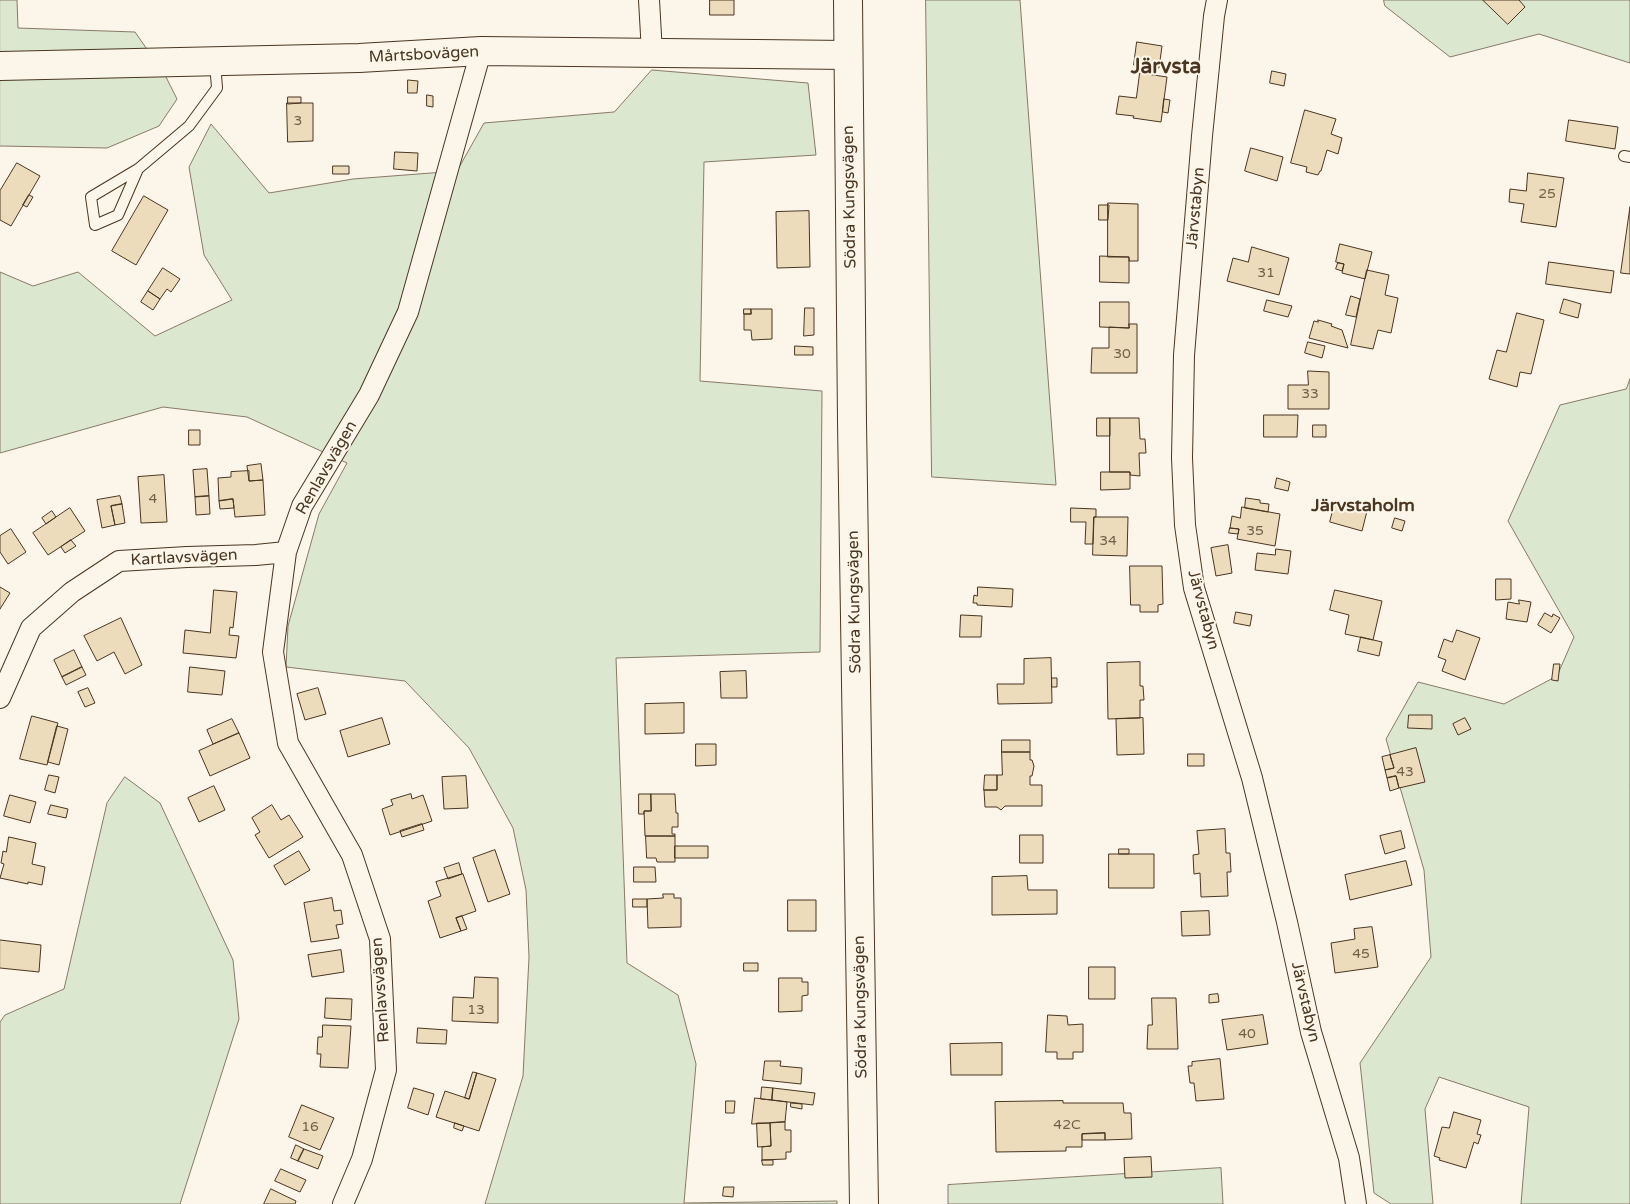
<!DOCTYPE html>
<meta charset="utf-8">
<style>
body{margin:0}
canvas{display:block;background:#fbf6e9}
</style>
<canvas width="1630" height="1204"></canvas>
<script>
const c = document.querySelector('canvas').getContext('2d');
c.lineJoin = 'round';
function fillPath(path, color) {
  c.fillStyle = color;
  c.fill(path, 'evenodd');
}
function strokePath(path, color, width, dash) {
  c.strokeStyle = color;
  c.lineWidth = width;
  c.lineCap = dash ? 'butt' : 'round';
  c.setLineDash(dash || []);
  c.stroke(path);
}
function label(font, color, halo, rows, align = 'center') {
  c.font = font + ' "Varela Round",sans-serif';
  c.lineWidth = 4;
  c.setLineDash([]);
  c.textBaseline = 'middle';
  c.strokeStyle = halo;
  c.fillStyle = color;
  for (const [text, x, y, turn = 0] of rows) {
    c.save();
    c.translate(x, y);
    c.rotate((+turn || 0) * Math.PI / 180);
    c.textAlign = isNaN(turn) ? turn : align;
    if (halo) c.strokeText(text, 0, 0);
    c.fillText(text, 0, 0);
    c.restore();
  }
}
const green = new Path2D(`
 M0,0H17L18,28L135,32L165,75L177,99L159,126L107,148L0,146Z
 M926,0H1020L1056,485L932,477Z
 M1384,0H1630V63L1539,34L1450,57L1385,6Z
 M652,70L808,83L816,155L704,162L700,381L822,391L820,652L616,658L627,963L678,995L696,1064L684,1203L837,1201V1204H485L523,1076L529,957L526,890L513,828L469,748L405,681L286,667L288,626L319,514L347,463L247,417L163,407L0,453V272L33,286L78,272L155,336L232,300L204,255L189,167L211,124L269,193L353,179L457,171L484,123L614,112Z
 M1630,379V1204H1521L1529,1107L1439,1077L1425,1109L1433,1204H1391L1374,1193L1360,1063L1431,957L1424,870L1386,739L1418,682L1504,704L1557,676L1574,637L1508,521L1560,405L1626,389Z
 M125,777L160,803L233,960L239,1019L180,1204H0V1022L5,1015L64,989L107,803Z
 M1221,1168L1223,1204H948V1185Z`);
fillPath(green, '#dce7d0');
strokePath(green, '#887966', 1);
const building = new Path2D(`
 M710,0H734V15H710Z
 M1483,0H1519L1525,7L1508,24Z
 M1137,42L1162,46L1159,68L1134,65Z
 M1272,71L1286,74L1284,86L1270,83Z
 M1140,73L1167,77L1161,122L1133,118L1134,116L1116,114L1119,96L1136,98Z
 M408,80L418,81L417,93H408Z
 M427,95L433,96V107L427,106Z
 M288,97H301V103L288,104Z
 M1164,99L1170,100L1168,113L1163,112Z
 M287,103H313V141L288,142Z
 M1305,110L1336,119L1331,134L1342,138L1338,154L1327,150L1321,171H1320L1318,175L1306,172L1307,167L1291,163Z
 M1569,120L1618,127L1615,149L1566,141Z
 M1251,148L1283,157L1277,181L1245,171Z
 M395,152L418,153L417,171L394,169Z
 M17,163L40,176L11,226L0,220V191Z
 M333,166H349V174H333Z
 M1528,173L1564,178L1556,227L1521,222L1524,204L1509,202L1510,189L1526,191Z
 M29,195L33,197L27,207L23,205Z
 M144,196L168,210L136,265L112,251Z
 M1108,203L1138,204V261H1129V257H1108Z
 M1099,205H1109L1108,220H1099Z
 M1630,207V274L1621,273Z
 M809,211L810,267L777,268L776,212Z
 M1340,244L1372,252L1365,279L1342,273L1344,264L1336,262Z
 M1252,247L1289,258L1279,295L1227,281L1233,258L1248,262Z
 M1100,256L1129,257V283L1100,282Z
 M1549,262L1614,271L1611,293L1546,284Z
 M1338,263L1344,264L1342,271L1336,269Z
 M163,268L180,279L171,292L167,289L160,299L148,291Z
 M1367,270L1389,275L1385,295L1398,298L1391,333L1378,330L1373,349L1351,345Z
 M148,291L160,299L153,310L141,302Z
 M1351,296L1360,299L1356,317L1346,315Z
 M1564,299L1581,304L1578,318L1560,313Z
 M1267,300L1292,306L1288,317L1264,311Z
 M1100,302H1129V328L1100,327Z
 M805,308H814V335L804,336Z
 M744,309H751V314H744Z
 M751,309H772V339L752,340L751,330H744V314H751Z
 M1517,313L1544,320L1531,374L1520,372L1517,387L1489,379L1497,350L1506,352Z
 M1318,320L1332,324L1331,326L1342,330L1348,348L1309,338L1314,321L1318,322Z
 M1129,324H1137V373H1091L1092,348H1109V327L1129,328Z
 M1308,342L1325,346L1322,358L1305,353Z
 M795,346L813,347V355H795Z
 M1308,371L1329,372V409H1288V385H1308Z
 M1264,415H1298L1297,437H1264Z
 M1097,418H1110V436H1097Z
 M1110,418H1139L1140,439H1145L1146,453H1139L1140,476L1130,475V472H1110Z
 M1313,425H1326V437H1313Z
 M189,430H200V445H189Z
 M261,464L263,480L249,481L247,466Z
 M207,469L209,496L195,497L193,470Z
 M249,471V481L263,480L265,515L235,517L233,499L219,501L218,478L231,477V472Z
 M1101,472H1130V489L1101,490Z
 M164,475L167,522L141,523L138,477Z
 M1277,478L1290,482L1288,491L1275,488Z
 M120,496L122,504L111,506L115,525L102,528L97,500Z
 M209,496L210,514L196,515L195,497Z
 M1246,498L1260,500V503L1269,504L1268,512L1245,508Z
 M233,499L234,508L220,509L219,501Z
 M1335,503L1367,511L1362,531L1330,522Z
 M122,504L125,523L115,525L111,506Z
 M1242,507L1280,514L1275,546L1237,539L1239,529L1230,528L1232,516L1240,518Z
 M70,508L85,531L48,555L33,533Z
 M1071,508L1096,509V517H1094L1093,544H1085L1086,522H1071Z
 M52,511L56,517L46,524L42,518Z
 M1094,517H1128L1127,556L1093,555Z
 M1395,518L1405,521L1402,531L1392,528Z
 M1230,528L1239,529L1238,534L1229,533Z
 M11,529L26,552L8,564L0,552V536Z
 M71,540L76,546L65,553L61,547Z
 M1228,545L1232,573L1216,576L1211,548Z
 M1276,549L1291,551L1288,574L1255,570L1257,553L1275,555Z
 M1130,566H1162L1163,604L1158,605V612H1140V605H1131Z
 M1496,579H1511V599L1496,600Z
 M0,587L10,593L0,609Z
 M978,587L1013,589L1012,607L977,605V603H973L974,595L977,596Z
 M214,590L237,592L233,628L230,627L229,635L239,636L236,658L183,653L185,630L210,633Z
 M1335,590L1382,601L1373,640L1345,634L1349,615L1330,610Z
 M1519,600L1531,602L1527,622L1506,619L1508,602L1519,604Z
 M1236,612L1252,615L1250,626L1234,623Z
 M1545,613L1552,617L1553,614L1560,618L1551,633L1538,625Z
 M961,615L982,616L981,637H960Z
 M121,618L142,665L125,674L114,652L97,661L84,636Z
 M1457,630L1480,638L1465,680L1442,671L1446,660L1438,657L1444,639L1452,642Z
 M1361,637L1382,642L1379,656L1358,651Z
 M74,650L82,667L62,677L54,660Z
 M1051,658L1052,703L998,704L997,684H1024V659Z
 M1140,662V686H1143L1144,700H1140V718L1108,719L1107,663Z
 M1554,664H1560L1558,681L1552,680Z
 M82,667L86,675L66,685L62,677Z
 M190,667L225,671L222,695L188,692Z
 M746,671L747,698H721L720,672Z
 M1052,678H1057V687H1052Z
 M88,688L95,703L85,707L78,692Z
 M318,688L326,714L305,720L297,694Z
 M684,703V733L645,734V704Z
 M1409,715H1432V729L1408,728Z
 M32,716L58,723L47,765L20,759Z
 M382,718L390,744L348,757L340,731Z
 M1143,718L1144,754L1117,755L1116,719Z
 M1465,718L1471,729L1458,735L1453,724Z
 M232,719L239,733L213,744L207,730Z
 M57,726L68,729L59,765L48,762Z
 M239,733L250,758L210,776L199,751Z
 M1002,740H1030V752H1002Z
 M696,744H716V765L696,766Z
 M1416,748L1425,782L1399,788L1396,776L1387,778L1385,770L1394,768L1390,755Z
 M1002,752H1030V760H1032L1034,766L1032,776H1030V785H1042V806H1005L1001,810L997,807H985L984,790H997V775H1002Z
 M1188,754H1204V766H1188Z
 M1390,755L1394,768L1385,770L1382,757Z
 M49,775L59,777L55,793L45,790Z
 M985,775H997V790H984Z
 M466,776L468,808L444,809L442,777Z
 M1396,776L1399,788L1390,791L1387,778Z
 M214,786L225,810L199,822L188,798Z
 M411,794L412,799L423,795L432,821L390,835L382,809L393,805L391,800Z
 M639,794H651V811H644V814H639Z
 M651,794H675L676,813H678V827H672V834H675V836H645L644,811H651Z
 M10,795L36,802L30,823L4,816Z
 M51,805L68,809L66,818L48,814Z
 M272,805L281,820L289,815L303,837L269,858L255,835L260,832L252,818Z
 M422,824L424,830L402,837L400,831Z
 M1225,829L1226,853H1230L1231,872H1227L1228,896L1201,897L1200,873L1194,874L1193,855L1199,854L1197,831Z
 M1401,831L1405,848L1385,854L1380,836Z
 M1020,835H1043V863H1020Z
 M646,836H675V862H657L656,858H647Z
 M9,837L36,843L32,864L45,867L42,885L28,882V884L0,878L4,864L1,863L3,851L6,852Z
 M675,846H708V858H675Z
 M1119,849H1129V854H1119Z
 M495,850L510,894L488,902L473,858Z
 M299,851L310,870L285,885L274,866Z
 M1109,854H1154V888H1109Z
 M1406,861L1412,885L1350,900L1345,875Z
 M459,863L462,874L448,879L444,868Z
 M634,867H655L656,882H634Z
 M463,874L476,911L456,918L461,931L440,938L428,901L441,896L436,882Z
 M1027,876L1028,890H1057V914L992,915V877Z
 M663,894H674V898H681V927L648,928L647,899L663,898Z
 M332,898L334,911L341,910L343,924L336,925L339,938L311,942L304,903Z
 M633,899H647V907H633Z
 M788,900H816V931H788Z
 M1209,911L1210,935L1182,936L1181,912Z
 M462,916L467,929L461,931L456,918Z
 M1372,927L1378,967L1335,973L1331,943L1355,939L1354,929Z
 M0,940L41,945L39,972L0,968Z
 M341,950L344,972L312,977L308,955Z
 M744,963H758V971H744Z
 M1089,967H1115V999H1089Z
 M475,977L498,978V1023L452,1021L453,997L473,998Z
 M779,978H802V982H808V995L802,996V1011L779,1012Z
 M1218,994L1219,1002L1209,1003V995Z
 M326,998L352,999L351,1020L325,1018Z
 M1152,998H1176L1178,1049H1147L1148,1025H1152Z
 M1048,1015L1067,1016L1068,1025L1083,1024V1052H1073V1059H1057V1052H1046Z
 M1263,1015L1268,1044L1227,1050L1222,1020Z
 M323,1025L351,1026L348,1068L320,1067L321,1054H317L318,1037H322Z
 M418,1028L447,1030L446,1044L417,1043Z
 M1002,1043V1075H951L950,1044Z
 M1220,1059L1224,1099L1196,1101L1194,1083H1190L1188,1066H1192V1062Z
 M765,1061H781L780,1066L802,1068L801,1084L763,1080Z
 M473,1072L477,1073L469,1099L465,1098Z
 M477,1073L496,1079L479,1131L436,1117L445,1091L469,1099Z
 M762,1087L773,1088L772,1100L761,1099Z
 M414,1088L434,1094L428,1115L408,1108Z
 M773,1088L815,1093L813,1105L772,1100Z
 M755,1098L787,1102L785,1122L752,1124Z
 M726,1101H735L734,1113H726Z
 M1063,1101V1103H1123L1124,1113H1131L1132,1139L1105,1140V1133L1082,1134V1147H1066V1151L996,1152L995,1102Z
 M791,1103L802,1104V1109L791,1107Z
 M302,1105L334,1118L320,1150L289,1137Z
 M1454,1112L1481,1120L1477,1134L1481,1135L1478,1144L1474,1142L1466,1168L1439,1160L1440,1158L1434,1156L1442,1127L1449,1128Z
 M785,1122V1130H791V1152H786V1159L762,1160V1147L771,1146L770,1123Z
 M455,1123L464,1126L462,1131L454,1128Z
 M757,1123H770L771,1146L758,1147Z
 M1105,1133V1140H1082V1134Z
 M296,1145L304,1149L298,1161L291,1158Z
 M304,1149L323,1156L318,1169L298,1161Z
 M1151,1157L1152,1177L1125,1178L1124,1158Z
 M762,1160H773V1165H763Z
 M281,1169L306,1180L300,1192L275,1181Z
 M724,1187H734L733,1197L723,1196Z
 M271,1189L296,1201L295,1204H264Z`);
fillPath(building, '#ecdcbc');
strokePath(building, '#4a3520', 1);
const lane = new Path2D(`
 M1624,156L1630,157
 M138,169L118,215L95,225L91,197L138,169L189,126L217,88L215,62`);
const street = new Path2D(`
 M649,0L652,53
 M1217,0L1214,16L1202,136L1184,355L1182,458L1185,525L1194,588L1252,778L1287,922L1311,1032L1349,1158L1356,1204
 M0,698L31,628L72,592L119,561L187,557L256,555L286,552
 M343,1204L362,1159L386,1070L380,939L352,855L288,743L273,652L286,552L302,506L369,395L408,312L481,51`);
const secondary = new Path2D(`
 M0,66L359,58L481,51L848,55`);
const primary = new Path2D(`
 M848,0L852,422L864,1204`);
strokePath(lane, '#4a3520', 12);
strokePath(street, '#4a3520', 22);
strokePath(secondary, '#4a3520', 30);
strokePath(primary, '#4a3520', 30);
strokePath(lane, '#fbf6e9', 10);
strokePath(street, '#fbf6e9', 20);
strokePath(secondary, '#fbf6e9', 28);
strokePath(primary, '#fbf6e9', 28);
label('14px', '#725f47', null, [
 ["3",298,121],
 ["25",1547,194],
 ["31",1266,273],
 ["30",1122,354],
 ["33",1310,394],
 ["4",153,499],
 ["35",1255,531],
 ["34",1108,541],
 ["43",1405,772],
 ["45",1361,954],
 ["13",476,1010],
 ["40",1247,1034],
 ["42C",1067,1125],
 ["16",310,1127]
]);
label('16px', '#4a3520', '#fbf6e9', [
 ["Mårtsbovägen",424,55,-3],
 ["Södra Kungsvägen",850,197,-91],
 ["Järvstabyn",1196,208,-85],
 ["Renlavsvägen",327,468,-60],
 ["Kartlavsvägen",184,558,-3],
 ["Södra Kungsvägen",855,602,-91],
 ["Järvstabyn",1203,610,75],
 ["Renlavsvägen",381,990,-94],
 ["Järvstabyn",1305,1002,77],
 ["Södra Kungsvägen",861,1007,-91]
]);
label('bold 18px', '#4a3520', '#fbf6e9', [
 ["Järvstaholm",1363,506]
]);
label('bold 21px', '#4a3520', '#fbf6e9', [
 ["Järvsta",1166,67]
]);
</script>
